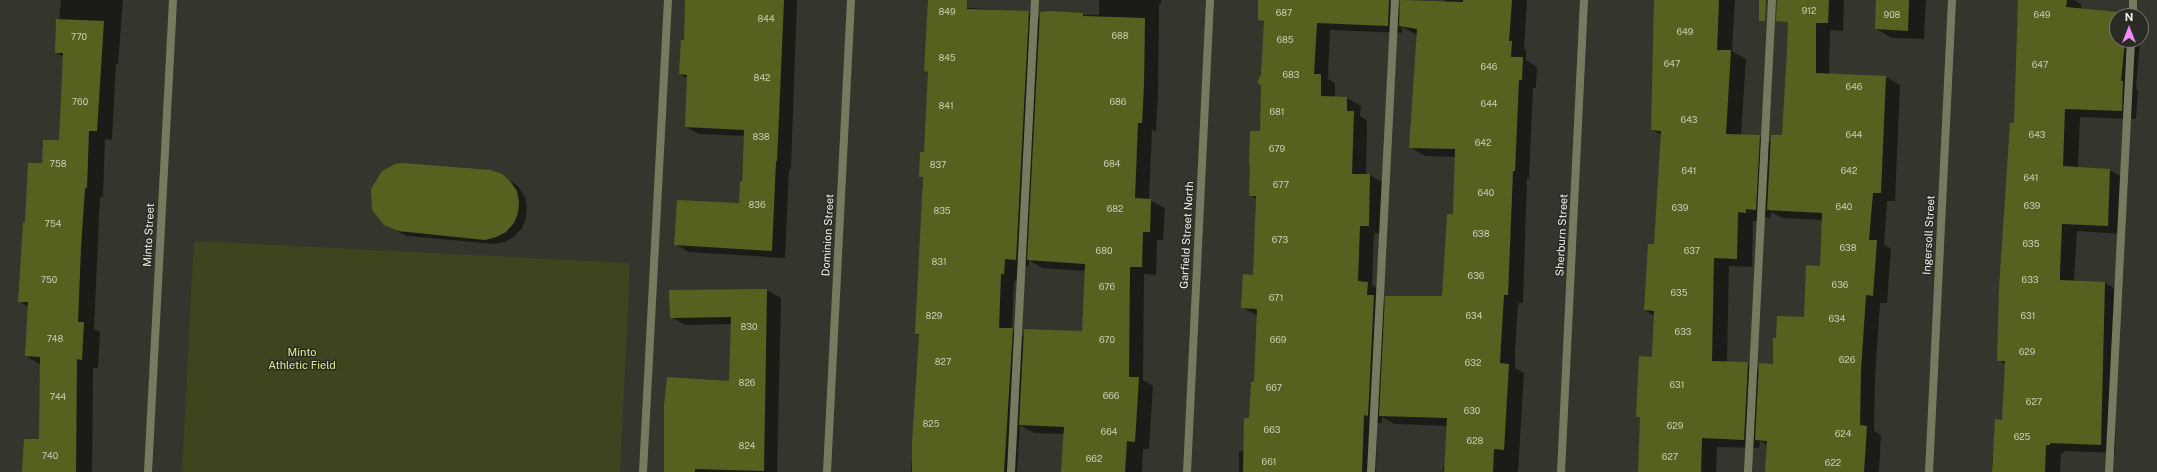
<!DOCTYPE html>
<style>
body{margin:0}
#map{position:relative;width:2157px;height:472px;overflow:hidden;background:#34362e;font-family:"Public Sans",sans-serif}
canvas{display:block}
.north{position:absolute;left:2109px;top:8px;width:40px;height:40px;box-sizing:border-box;background:#2a2b24;border:1px solid #797a74;border-radius:50%;rotate:0deg;font-size:11px;font-weight:700;line-height:16px;text-align:center;color:#f0f1ec}
.north::after{content:'';display:block;margin:auto;width:14px;height:18px;background:#f18bf5;clip-path:polygon(50% 0,100% 100%,50% 72%,0 100%)}
</style>
<div id="map">
<canvas width="2157" height="472"></canvas>
<div class="north">N</div>
</div>
<script>
const c = document.querySelector('canvas').getContext('2d');
c.lineJoin = 'round';
function fillPath(path, color) {
  c.fillStyle = color;
  c.fill(path, 'evenodd');
}
function strokePath(path, color, width, dash) {
  c.strokeStyle = color;
  c.lineWidth = width;
  c.lineCap = dash ? 'butt' : 'round';
  c.setLineDash(dash || []);
  c.stroke(path);
}
function label(font, color, halo, rows, align = 'center') {
  c.font = font + ' "Public Sans",sans-serif';
  c.lineWidth = 3;
  c.setLineDash([]);
  c.textBaseline = 'middle';
  c.strokeStyle = halo;
  c.fillStyle = color;
  for (const [text, x, y, turn = 0] of rows) {
    c.save();
    c.translate(x, y);
    c.rotate((+turn || 0) * Math.PI / 180);
    c.textAlign = isNaN(turn) ? turn : align;
    if (halo) c.strokeText(text, 0, 0);
    c.fillText(text, 0, 0);
    c.restore();
  }
}
fillPath(new Path2D(`
 M194,241L630,263L620,472H182Z`), '#3e441d');
fillPath(new Path2D(`
 M61,0H123L118,64H116L112,140L105,139L103,197H100L94,329L100,332L98,368H93L92,472H23L40,440L41,365L26,356L29,307L19,301L26,223L43,164L60,142L64,57L56,53Z
 M686,0H797L791,169H789L785,258L689,252L675,244L740,204L744,136L699,134L686,127L688,79L680,74L685,41Z
 M1099,0H1161V4H1159L1158,94L1156,131L1152,130L1149,200L1165,208L1163,240H1157L1156,275L1144,274L1143,380L1153,386L1149,449H1143L1142,472H1062L1065,434L1034,433L1020,425L1017,472H911L920,336L916,334L923,178L920,176L925,153L929,73L925,71L929,5L1029,12L1041,19V13L1099,15ZM1029,260L1042,268L1086,271L1083,332L1024,336L1012,329L1014,281H1017L1018,266H1029Z
 M1266,0H1389L1401,7L1444,2L1445,0H1527L1524,49L1526,50V60L1537,67L1536,88H1533L1529,179L1527,178L1523,303H1518L1515,353V368L1524,373L1518,472H1443V466H1446L1448,426L1395,424L1382,417V423H1377L1376,472H1239V451H1244L1255,383L1258,316L1242,307L1254,276L1256,199L1250,195L1261,133ZM1402,27L1417,35L1410,147L1425,156L1456,157L1454,215L1443,298L1386,303L1381,300V291L1372,285L1374,233L1382,234L1384,183L1370,175H1366L1367,120L1360,116L1361,106L1347,98H1335V83L1328,79L1330,30L1402,33Z
 M1656,0H1735L1732,51L1746,59L1741,135L1759,136L1771,143L1783,136L1790,0H1844L1843,31L1830,30L1829,74L1886,77L1900,85L1895,201H1887L1884,245L1891,249L1887,303H1880L1875,379L1874,431L1881,435L1879,472H1766L1768,446L1760,441L1759,448L1717,447L1716,472H1639L1641,418L1637,416L1653,358L1654,316L1645,310L1655,245L1662,135L1652,130ZM1771,212L1782,218L1823,220L1821,267L1805,319L1774,365L1760,370L1748,363H1727L1729,266L1752,267L1753,221H1761V217L1771,218Z
 M1877,0H1926L1924,39L1892,38L1876,29Z
 M2019,0H2074L2081,4V10L2127,14L2131,16H2117V40H2140L2136,89L2138,90L2136,119L2080,117L2078,168L2110,170L2124,178L2122,234L2077,231L2074,282L2105,283L2119,291L2115,453L2064,451V453H2061L2060,472H1992V457H1994L2003,421L2006,365L1998,360L2015,124Z
 M501,175L518,186L525,197L527,207L526,218L522,228L515,236L505,242L494,244L407,236L385,225Z
 M767,290L781,298L777,472H665L730,382L732,324L685,325L671,317L670,291Z`), '#0007');
fillPath(new Path2D(`
 M685,0H784L777,162L776,161L772,251L674,245L677,200L739,203L740,181H742L744,130L685,127L687,75L679,74L681,40H684Z
 M928,0H967V9L1029,11L1016,260L1005,259L1004,274H1001L999,328H1013L1004,472H912V443L919,334H915L923,177H919L920,152H924L928,72L924,71Z
 M1258,0H1389L1388,26L1317,23L1314,74H1321V96L1347,97V111H1354L1352,174H1370L1369,226H1360L1358,281L1368,282L1367,295H1374L1368,416L1364,415L1362,472H1243L1244,418H1249L1251,382H1254L1257,309L1241,308L1243,274L1253,275L1256,196H1249L1250,164H1249L1250,131H1260L1261,86L1257,82L1261,75L1264,21L1258,20Z
 M1400,0L1463,2V0H1512L1509,41H1512L1511,57H1523L1522,80H1519L1515,171H1513L1508,295H1504L1501,344L1500,363L1509,364L1504,450L1494,449L1493,472H1444L1447,418L1379,416L1385,296H1442L1447,214H1453L1455,149L1409,148L1417,29L1399,26Z
 M1654,0H1719L1717,50H1731L1726,134L1760,135L1756,210L1746,209V213L1738,212L1737,259L1714,258L1712,361L1748,362L1744,440L1702,438L1701,472H1638L1640,417H1636L1639,356L1652,357L1654,311L1644,310L1648,244H1654L1655,228L1661,131L1651,130Z
 M1759,0H1766L1765,21H1759Z
 M1777,0H1829L1828,23H1816V73L1886,76L1881,193H1873L1869,240H1877L1873,296L1866,295L1861,370L1860,425L1867,426L1864,472H1765L1767,441L1755,440L1759,363L1773,364V338H1776L1777,316L1804,317L1806,265L1820,266L1822,213L1767,210L1771,135H1782L1787,50L1788,22L1776,21Z
 M1876,0H1909L1908,31L1875,29Z
 M2018,0H2067L2066,7L2128,13V16H2117V40H2125L2121,81H2123L2122,111L2065,109L2063,166L2110,169L2108,226L2062,224L2060,271V280L2105,282L2101,445L2050,443V445H2046L2045,472H1992L1995,419L2002,420L2005,361H1997L1999,288L2010,123H2014Z
 M1050,11L1083,13V16L1145,18L1144,85L1142,123H1138L1135,198L1151,199L1150,232H1143L1142,267H1130L1129,377H1139L1135,442L1127,441L1125,472H1061L1064,427L1019,425L1024,329L1082,331L1085,264L1027,260L1040,12Z
 M56,19L104,21L97,131H89L87,188H85L81,248L78,322H84L82,360L77,359L76,472H22L24,439H39L40,357L25,356L28,302H18L23,222H25L28,163H42L43,140H59L63,53H55Z
 M403,163L491,170L502,174L509,180L517,191L519,202L518,213L514,223L506,232L496,237L485,240L398,231L384,225L372,210L371,189L382,171L395,164Z
 M767,289L764,471L695,469V472H664V406L667,377L729,381L731,317L670,318L669,290Z`), '#58601f');
strokePath(new Path2D(`
 M2133,16V0
 M643,472L668,0
 M1011,472L1035,0
 M1371,472L1395,0
 M1748,472L1772,0
 M2109,472L2131,40`), '#767b60', 8);
strokePath(new Path2D(`
 M148,472L173,0
 M827,472L851,0
 M1187,472L1210,0
 M1561,472L1584,0
 M1929,472L1952,0`), '#767b60', 8);
label('9px', '#cacdb9', null, [
 ["912",1809,11],
 ["849",947,12],
 ["687",1284,13],
 ["908",1892,15],
 ["649",2042,15],
 ["844",766,19],
 ["649",1685,32],
 ["688",1120,36],
 ["770",79,37],
 ["685",1285,40],
 ["845",947,58],
 ["647",1672,64],
 ["647",2040,65],
 ["646",1489,67],
 ["683",1291,75],
 ["842",762,78],
 ["646",1854,87],
 ["760",80,102],
 ["686",1118,102],
 ["644",1489,104],
 ["841",946,106],
 ["681",1277,112],
 ["643",1689,120],
 ["644",1854,135],
 ["643",2037,135],
 ["838",761,137],
 ["642",1483,143],
 ["679",1277,149],
 ["758",58,164],
 ["684",1112,164],
 ["837",938,165],
 ["641",1689,171],
 ["642",1849,171],
 ["641",2031,178],
 ["677",1281,185],
 ["640",1486,193],
 ["836",757,205],
 ["639",2032,206],
 ["640",1844,207],
 ["639",1680,208],
 ["682",1115,209],
 ["835",942,211],
 ["754",53,224],
 ["638",1481,234],
 ["673",1280,240],
 ["635",2031,244],
 ["638",1848,248],
 ["680",1104,251],
 ["637",1692,251],
 ["831",939,262],
 ["636",1476,276],
 ["750",49,280],
 ["633",2030,280],
 ["636",1840,285],
 ["676",1107,287],
 ["635",1679,293],
 ["671",1276,298],
 ["829",934,316],
 ["634",1474,316],
 ["631",2028,316],
 ["634",1837,319],
 ["830",749,327],
 ["633",1683,332],
 ["748",55,339],
 ["670",1107,340],
 ["669",1278,340],
 ["629",2027,352],
 ["626",1847,360],
 ["827",943,362],
 ["632",1473,363],
 ["826",747,383],
 ["631",1677,385],
 ["667",1274,388],
 ["666",1111,396],
 ["744",58,397],
 ["627",2034,402],
 ["630",1472,411],
 ["825",931,424],
 ["629",1675,426],
 ["663",1272,430],
 ["664",1109,432],
 ["624",1843,434],
 ["625",2022,437],
 ["628",1475,441],
 ["824",747,446],
 ["740",50,456],
 ["627",1670,457],
 ["662",1094,459],
 ["661",1269,462],
 ["622",1833,463]
]);
label('11px', '#f0f1ec', '#2a2b24', [
 ["Minto Street",149,235,-87],
 ["Dominion Street",828,235,-87],
 ["Garfield Street North",1187,235,-87],
 ["Sherburn Street",1562,235,-87],
 ["Ingersoll Street",1929,235,-87]
]);
label('11px', '#deec8e', '#2a2b24', [
 ["Minto",302,353],
 ["Athletic Field",302,366]
]);
</script>
